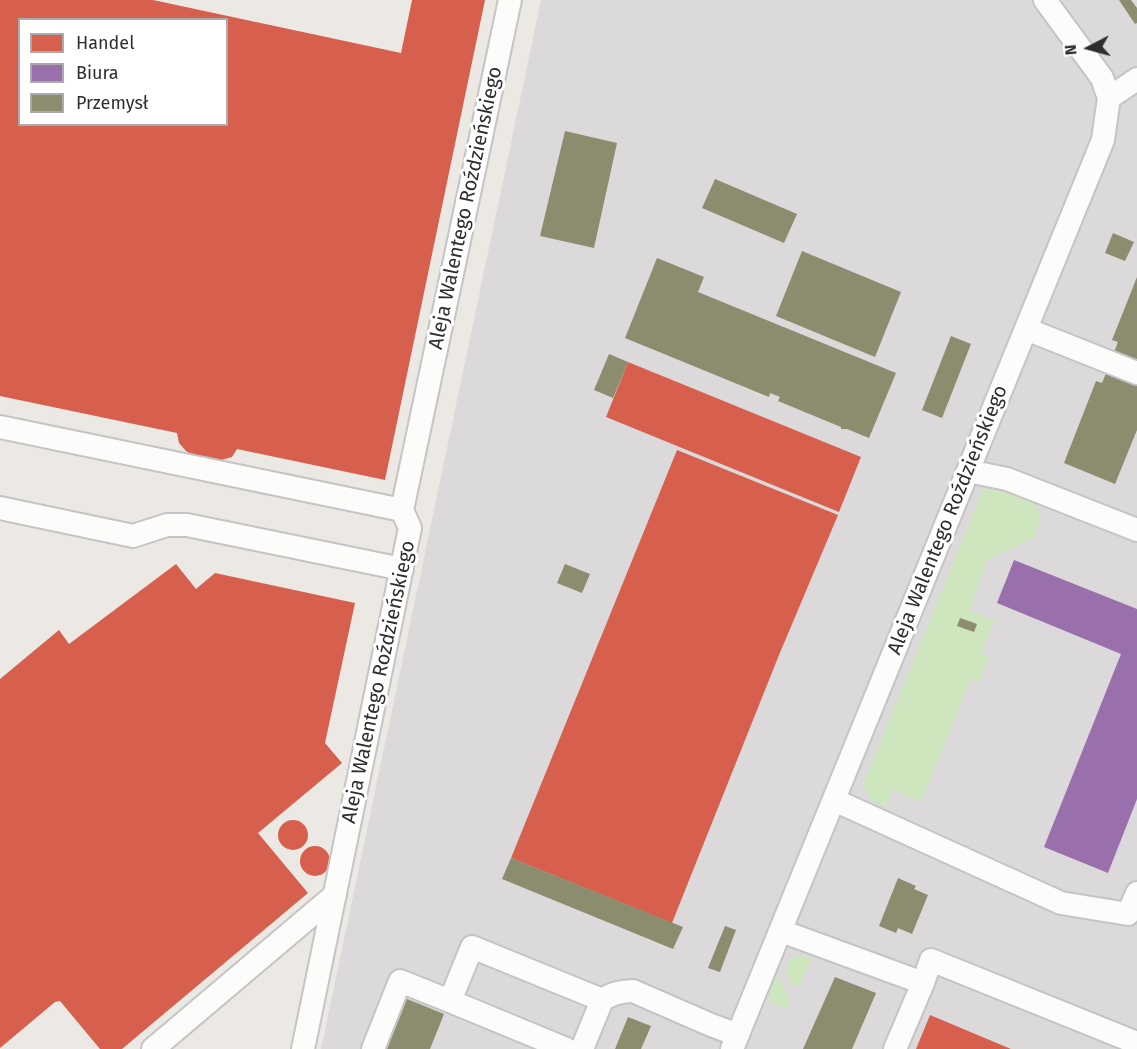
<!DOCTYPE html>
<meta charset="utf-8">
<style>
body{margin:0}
#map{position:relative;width:1137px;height:1049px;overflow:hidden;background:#ece8e4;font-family:"Fira Sans",sans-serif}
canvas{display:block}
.legend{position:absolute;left:18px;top:18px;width:210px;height:108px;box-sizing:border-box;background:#fff;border:2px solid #ababab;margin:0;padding:8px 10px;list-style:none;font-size:18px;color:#2e2e2e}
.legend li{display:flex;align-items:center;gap:12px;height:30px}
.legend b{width:30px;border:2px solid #ababab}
.north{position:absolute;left:1059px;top:18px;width:60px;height:60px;-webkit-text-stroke:4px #fff;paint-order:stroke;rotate:264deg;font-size:16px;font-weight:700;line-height:24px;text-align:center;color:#2e2e2e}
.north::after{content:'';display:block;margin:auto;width:21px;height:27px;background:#2e2e2e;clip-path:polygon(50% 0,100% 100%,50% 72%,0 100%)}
</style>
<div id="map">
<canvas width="1137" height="1049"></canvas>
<ul class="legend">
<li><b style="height:16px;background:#d6604d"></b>Handel</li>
<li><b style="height:16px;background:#9970ab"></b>Biura</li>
<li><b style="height:16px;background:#8c8c6e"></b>Przemysł</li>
</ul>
<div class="north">N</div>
</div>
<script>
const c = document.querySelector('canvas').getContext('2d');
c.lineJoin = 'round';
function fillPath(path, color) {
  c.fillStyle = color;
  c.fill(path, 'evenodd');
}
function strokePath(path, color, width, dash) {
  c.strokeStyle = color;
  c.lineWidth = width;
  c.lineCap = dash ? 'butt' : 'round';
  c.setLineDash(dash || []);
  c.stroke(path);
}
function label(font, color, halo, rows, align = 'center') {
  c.font = font + ' "Fira Sans",sans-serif';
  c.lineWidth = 6;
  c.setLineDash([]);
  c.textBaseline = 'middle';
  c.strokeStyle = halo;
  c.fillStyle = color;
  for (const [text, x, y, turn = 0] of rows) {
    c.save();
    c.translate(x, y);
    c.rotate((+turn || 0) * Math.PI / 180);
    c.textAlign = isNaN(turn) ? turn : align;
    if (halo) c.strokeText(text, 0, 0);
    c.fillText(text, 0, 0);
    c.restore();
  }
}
fillPath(new Path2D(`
 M541,0H1137V1049H321Z`), '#dcd9db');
fillPath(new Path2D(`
 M983,489H1002L1035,502L1041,517L1033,538L987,560L969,611L995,620L981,653L989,657L979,682L971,679L921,802L893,790L886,807L870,799L863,785Z
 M797,956L812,958L799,987L791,984L786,972L790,959Z
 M777,974L790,1000L788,1008L771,1003C766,993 773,984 777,974Z`), '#cee6be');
fillPath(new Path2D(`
 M0,0H153L401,53L412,0H485L385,480L237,449L232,457L218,461L197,458L186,451L179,443L177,433L0,396ZM20,20H226V124H20Z
 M628,362L861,457L839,512L606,417Z
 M677,450L838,515L779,655L672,923L511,858Z
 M176,564L196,589L215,573L355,603L325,743L342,763L258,833L308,893L122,1049H100L60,1001L55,1002L0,1048V679L59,630L69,644Z
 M278 835a15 15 0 1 1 30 0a15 15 0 1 1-30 0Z
 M300 861a15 15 0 1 1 30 0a15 15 0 1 1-30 0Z
 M930,1015L1011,1049H916Z`), '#d6604d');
fillPath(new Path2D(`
 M1014,560L1137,609V799L1108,873L1044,847L1121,654L997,603Z`), '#9970ab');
fillPath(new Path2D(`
 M1119,0H1131L1137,8V23L1135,24Z
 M565,131L617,143L594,248L540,236Z
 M715,179L797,214L784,243L702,208Z
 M1113,233L1134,242L1125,261L1105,253Z
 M802,251L901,292L875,357L776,316Z
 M657,258L704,277L698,292L896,373L869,438L847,429H841V427L778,401L780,397L770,393L769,397L625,338Z
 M1137,277V430L1115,484L1064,463L1096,381L1102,383L1107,371L1118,342L1112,340Z
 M951,336L971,344L942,418L922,410Z
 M609,354L628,362L613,398L594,390Z
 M565,564L590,574L582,593L557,583Z
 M960,618L977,624L974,632L957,626Z
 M511,858L683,927L673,949L502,879Z
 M898,878L916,886L914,889L928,895L912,934L898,928L896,933L879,926Z
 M725,926L736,930L720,972L708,968Z
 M835,977L876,993L852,1049H803Z
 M407,999L444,1014L430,1049H387Z
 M628,1017L651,1026L641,1049H615Z`), '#8c8c6e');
const minor = new Path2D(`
 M1109,98L1137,79
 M1026,329L1137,373
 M0,427L402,510
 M968,471L1007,479L1137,530
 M0,508L133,536L167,525H187L402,569
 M834,800L1061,903L1128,914L1137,893
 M781,931L923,983
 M602,1000C611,994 622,991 633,991L711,1025L738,1035
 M153,1049L335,895
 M303,1049L410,528L402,510L510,0
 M373,1049L400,981L450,1001
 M566,1049L450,1001L472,947L602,1000L582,1049
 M732,1049L1103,140L1109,98L1102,78L1045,0
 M895,1049L923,983L931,960L1137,1043`);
strokePath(minor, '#c5c4c5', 26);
strokePath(minor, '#fcfcfb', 22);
label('20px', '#2e2e2e', '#fff', [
 ["Aleja Walentego Roździeńskiego",466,208,-78],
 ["Aleja Walentego Roździeńskiego",948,520,-68],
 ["Aleja Walentego Roździeńskiego",379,682,-78]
]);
</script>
